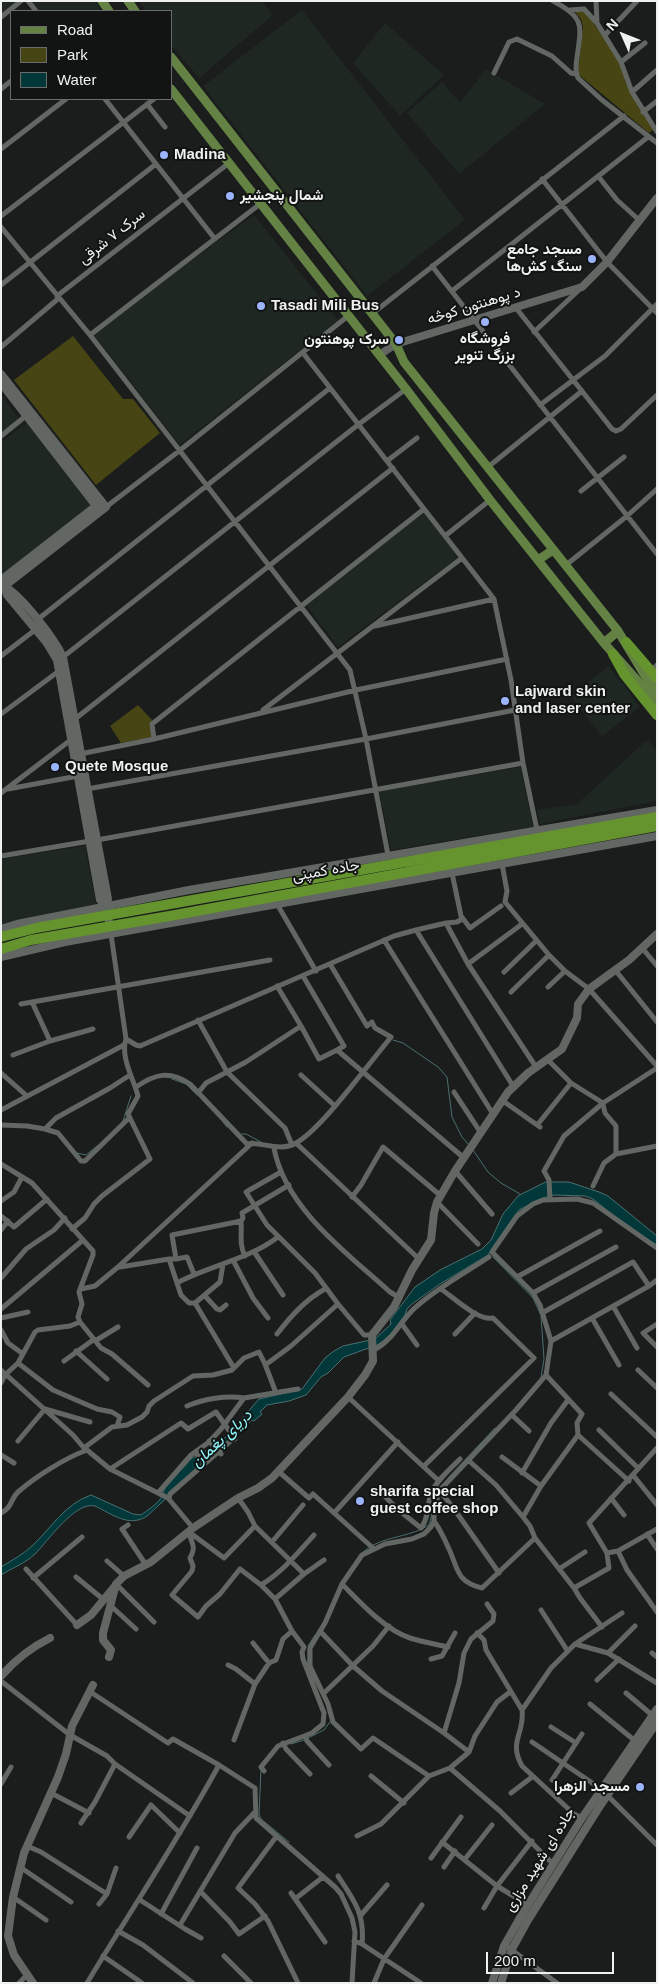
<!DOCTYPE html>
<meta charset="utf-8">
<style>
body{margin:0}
#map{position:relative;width:658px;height:1984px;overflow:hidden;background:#1a1d1b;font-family:Arial,sans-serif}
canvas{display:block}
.frame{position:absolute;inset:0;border:2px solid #eff1f0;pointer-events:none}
.legend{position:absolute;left:10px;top:10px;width:162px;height:90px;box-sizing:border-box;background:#111412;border:1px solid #6a6c6b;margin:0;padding:6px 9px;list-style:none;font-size:15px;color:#eff1f0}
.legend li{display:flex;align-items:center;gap:10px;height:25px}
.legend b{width:25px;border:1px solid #6a6c6b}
.north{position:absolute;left:598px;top:10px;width:50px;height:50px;-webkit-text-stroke:4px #111412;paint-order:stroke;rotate:314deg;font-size:14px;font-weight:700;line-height:20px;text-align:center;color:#eff1f0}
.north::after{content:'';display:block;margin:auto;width:18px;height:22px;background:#eff1f0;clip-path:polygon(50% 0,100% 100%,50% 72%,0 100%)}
.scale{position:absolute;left:486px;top:1952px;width:128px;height:22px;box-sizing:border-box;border:2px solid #eff1f0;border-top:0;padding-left:6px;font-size:15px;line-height:18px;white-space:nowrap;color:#eff1f0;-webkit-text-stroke:4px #111412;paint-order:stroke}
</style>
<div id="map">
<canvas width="658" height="1984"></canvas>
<div class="frame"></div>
<ul class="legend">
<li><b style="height:6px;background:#648244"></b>Road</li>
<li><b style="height:14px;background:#474513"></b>Park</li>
<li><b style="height:14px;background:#03383b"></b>Water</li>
</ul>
<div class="north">N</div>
<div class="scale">200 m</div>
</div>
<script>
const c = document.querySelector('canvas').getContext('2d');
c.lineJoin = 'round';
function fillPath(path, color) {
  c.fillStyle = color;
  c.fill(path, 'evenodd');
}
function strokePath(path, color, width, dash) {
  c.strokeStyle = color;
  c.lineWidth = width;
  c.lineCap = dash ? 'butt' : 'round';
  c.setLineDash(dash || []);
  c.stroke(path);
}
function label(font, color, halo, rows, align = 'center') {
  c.font = font + ' Arial,Vazirmatn,sans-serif';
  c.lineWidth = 4;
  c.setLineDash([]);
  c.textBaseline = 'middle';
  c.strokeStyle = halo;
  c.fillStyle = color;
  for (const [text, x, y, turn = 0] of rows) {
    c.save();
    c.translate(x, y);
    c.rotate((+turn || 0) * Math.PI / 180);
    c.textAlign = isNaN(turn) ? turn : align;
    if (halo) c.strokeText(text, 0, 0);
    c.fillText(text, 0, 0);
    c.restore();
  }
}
fillPath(new Path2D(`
 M1,1H18L1,14Z
 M31,1H95L100,8L97,11H39Z
 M139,1H262L273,15L199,78L171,45V11H146Z
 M302,10L465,220L367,296L203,86Z
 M385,23L444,75L400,116L353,63Z
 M486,69L545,104L459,174L407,113L442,82L460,103Z
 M254,215L338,320L180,445L93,334L161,282Z
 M1,394L23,424L1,440Z
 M27,423L95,511L1,581V442Z
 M424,511L457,554L455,555L457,558L338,647L306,605Z
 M609,666L640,707L602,736L571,696Z
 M647,740L657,750V801L540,824L537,810L577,804Z
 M521,767L533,827L391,850L379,791Z
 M85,846L96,904L1,924V860L8,858Z`), '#1f2722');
fillPath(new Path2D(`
 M574,11H585L619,59L626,83L654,129L649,133L578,74L583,27L581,19Z
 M73,336L123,399H133L160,433L96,485L14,380Z
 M138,705L152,720V737L121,743L110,726Z`), '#474513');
const water = new Path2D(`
 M546,1182H569L599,1192L608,1196L657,1236V1245L633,1231L593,1199L585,1196L554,1195L540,1199L519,1210L488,1255L440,1284L412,1304L407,1309L405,1315L391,1334L383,1341L377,1345L344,1357L328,1373L321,1377L306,1395L289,1401L267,1405L260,1412L262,1414L254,1421L252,1420L147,1516C129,1528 112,1514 95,1506C75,1501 48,1541 35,1554C26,1563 12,1568 1,1575V1567C12,1560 24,1554 33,1545C52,1527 65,1504 91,1495L133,1514L141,1515C149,1509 165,1500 164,1488L193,1457H197C206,1450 216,1444 226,1437L259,1399L302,1389L325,1358L334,1351L343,1346L375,1339L391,1324L390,1320L415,1287L440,1270L482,1249L491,1240L503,1214L518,1196Z`);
fillPath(water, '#03383b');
strokePath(water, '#4a7071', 1);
strokePath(new Path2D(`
 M393,1040L403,1043L438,1067L447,1077L452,1117L462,1137L469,1145
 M172,1079L186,1084L196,1094
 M123,1121L131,1096
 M223,1122L227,1127
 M242,1134H246L261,1142
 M473,1150L488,1172L501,1183L520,1194
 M77,1153L86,1155L97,1146
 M493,1257L533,1298L540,1313
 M541,1316L544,1359L541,1377
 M448,1478L495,1428
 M433,1505L435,1493L438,1490
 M373,1545C391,1536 412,1536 429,1525L432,1514
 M363,1552L370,1547
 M308,1646L315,1635
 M308,1663V1650
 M308,1738L324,1730L330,1722
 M291,1744L304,1740
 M261,1769L259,1814L261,1819L289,1842`), '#4a7071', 1);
strokePath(new Path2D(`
 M28,1L36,11
 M553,1C586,18 581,26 577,58C576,65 575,72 578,78L602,100L657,143
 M596,1L597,23L621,62L632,92L657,132
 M570,10L584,9L596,22
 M1,17L21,1
 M605,35L637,1
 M621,62L645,43
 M494,73L509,42L517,39L552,56L571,73L576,74
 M1,89L11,81
 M632,92L657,70
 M105,99L215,239
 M147,104L165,127
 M643,112L657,101
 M1,149L66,99
 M598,176L617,200L639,220
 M542,179L607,262L657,313
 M1,216L154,99
 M1,227L90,335L350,670L366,739L388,855
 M432,266L657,554
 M1,285L156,164
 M452,291L648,137
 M57,296L229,163
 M516,308L612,429L616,431L621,429L657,395
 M373,313L624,116
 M534,332L580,289
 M90,335L260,204
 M1,347L59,298
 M303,353L494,599L511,680L523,763L537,830
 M540,405L605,356L657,304
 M1,436L27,415
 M387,461L417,438
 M488,467L582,391
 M581,491L624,457
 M106,507L179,451L348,316
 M445,536L490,500
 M566,565L627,516L657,489
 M37,620L330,388
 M375,626L494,599
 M1,656L35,630
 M63,657L359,424L406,389
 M651,671L657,665
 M263,710L462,558
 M1,714L59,671
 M75,719L393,468
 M154,739L152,724L424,509
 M80,754L154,739L356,690L507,659
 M8,789L78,776
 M87,789L366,739L515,710
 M1,793L72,739
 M97,840L523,763
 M1,856L90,841
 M502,864L507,891L505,902L549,955L565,971L589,989L657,1066
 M452,873L461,916L470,928L501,906
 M277,904L316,971
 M446,923L457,922L462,919
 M416,930L446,923L468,964L536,1067
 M384,940L493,1114
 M643,949L657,966
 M468,964L522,924
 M616,971L657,1022
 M504,972L536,941
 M303,976L344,1046L337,1050L363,1072L391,1037L375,1028L372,1022L367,1026L330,964
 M548,987L565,971
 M511,992L549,955
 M32,1002L50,1041
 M21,1004L270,960
 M198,1020L227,1072L285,1128L292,1145
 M301,1026L319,1059L337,1050
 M126,1039L136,1045L140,1046L394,936L416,930L513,1086
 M13,1055L50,1041L93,1029
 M548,1060L571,1083L603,1103L657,1068
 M1,1073L27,1096
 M301,1075L335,1106
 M136,1087C155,1074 169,1070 190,1084L247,1144C260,1141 273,1150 289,1146C310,1141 348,1090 363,1072L464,1158
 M454,1092L481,1133
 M198,1093L206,1083L246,1062L301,1026L277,986
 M503,1101L540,1127
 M603,1104L605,1113L616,1126V1154
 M1,1110L124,1045
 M538,1124L571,1083
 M1,1125L27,1126L45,1129L56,1118L110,1088L130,1075
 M45,1129L58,1133L81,1161H85L129,1118
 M296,1143L419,1259
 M274,1148C285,1208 347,1253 390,1292L400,1298
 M1,1164L32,1183L93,1251V1255L79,1292L82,1304L78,1317L80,1322L101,1348L112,1354L148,1385
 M455,1171L492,1214
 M593,1186L604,1163L616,1154L657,1146
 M352,1197L361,1185L383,1147L441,1196
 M550,1200L549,1180L544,1171L564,1136L603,1103
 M1,1201L14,1192L22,1177
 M437,1202L478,1244
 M1,1216L14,1227L47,1199
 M241,1221C242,1233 239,1245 245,1256
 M72,1229L85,1218L94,1204L102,1196L150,1159L128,1114L138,1096C134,1080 120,1057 126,1039L111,934
 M1,1230L8,1221
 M255,1253L283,1295
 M169,1259H176L172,1235L241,1221L243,1218L242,1213L289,1185
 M176,1259L187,1257L194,1274
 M233,1260L253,1298L268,1318
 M120,1267L169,1259L181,1295L189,1303H195L220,1282L223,1264
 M517,1277L600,1231
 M1,1278L26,1249L54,1230L65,1218
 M177,1283C210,1265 248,1260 278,1237
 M81,1289L95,1286L118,1267L252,1143
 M533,1293L616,1247
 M205,1296L217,1309L220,1310L226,1305
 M195,1303L234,1368
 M338,1304L364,1335H372
 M613,1306L637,1348
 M1,1309L83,1240
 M542,1313L633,1262L649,1286
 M1,1318L28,1312
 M592,1318L619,1365
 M402,1324L417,1345
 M657,1324L643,1333L657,1347
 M1,1330L8,1343L23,1354
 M277,1334C291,1316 305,1300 325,1289
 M455,1334L475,1313
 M95,1341L118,1327
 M551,1341L649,1286L657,1280
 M374,1350C394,1340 401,1319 417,1306C439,1287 465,1273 489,1257
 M76,1351L107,1379
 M64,1361L93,1340
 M18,1363L53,1390L97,1409L112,1412L120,1417L117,1426
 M265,1364L276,1393
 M1,1370L73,1435L84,1448
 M638,1370L657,1388
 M1,1383L5,1375L18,1363L35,1332L38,1330L70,1326L80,1322
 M611,1394L657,1437
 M348,1397L439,1481
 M187,1406C204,1399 226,1395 244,1398
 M512,1415L529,1431
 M599,1430L638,1468
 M578,1435L629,1481
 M18,1441L45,1409L90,1422
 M209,1441L221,1454
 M87,1450L110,1469L168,1498L193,1528
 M195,1452L204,1463
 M1,1455L14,1463
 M502,1457L541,1486
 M468,1460L496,1485L523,1517L530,1526L535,1538L574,1588L580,1598L602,1627
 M424,1466L534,1358L493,1318C478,1321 454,1298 441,1289
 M110,1469L181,1423L188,1429L216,1412L235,1439
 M278,1471L309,1498L313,1494L374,1549
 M522,1473L551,1423L568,1400
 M633,1475L657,1505
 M437,1488L452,1506L499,1573
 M158,1493L191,1455L209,1442L221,1429L244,1398L298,1389
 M383,1494L396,1508L421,1528C429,1518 427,1505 431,1493C437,1480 450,1469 460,1459
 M238,1498L248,1512L255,1526L304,1574
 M611,1498L624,1515
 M169,1499L170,1494L234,1438
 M335,1512L398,1442
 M1,1513C13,1507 10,1499 18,1492C35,1477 65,1458 87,1450L84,1448L112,1427L127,1425L142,1417L147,1412L149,1406L154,1401L193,1376L213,1375L232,1370L244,1358L259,1352L265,1364L268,1363L291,1346L338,1304L315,1273L267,1225L246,1192L281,1172
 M523,1517L541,1486L578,1435L577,1423L582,1414L546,1375
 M434,1521C440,1529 445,1540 449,1549C458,1568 456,1582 482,1588L535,1538
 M128,1525L122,1529L146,1565
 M189,1532C191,1544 197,1545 190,1558L193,1566L192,1571L172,1595L198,1617L206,1606L220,1594L240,1569L261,1585L275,1599L292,1631L304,1647L302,1652L303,1659L324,1713L323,1724L312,1733L278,1746L261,1767L264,1771
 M189,1532L224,1558L255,1526
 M647,1534L657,1549
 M272,1542L303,1505
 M618,1551L627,1570L657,1612
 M607,1553L618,1551L657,1529
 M107,1561L124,1576
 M26,1569L77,1625
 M559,1569L585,1552
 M76,1577L104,1600
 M33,1578L82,1537
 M116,1584L154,1622
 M342,1584C360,1602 385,1630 410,1638C422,1642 436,1644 448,1647
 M261,1585C282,1572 297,1554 314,1535
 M574,1588L609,1568L607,1553L589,1523L657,1448
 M275,1599L304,1574L324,1560
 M111,1606L136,1629
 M541,1610L567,1650
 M320,1631L353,1666L382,1691L444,1733L459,1683L464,1653L471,1639L493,1621L494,1614L487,1604
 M477,1633L484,1640L486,1650L522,1710C525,1734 508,1741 522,1766L574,1814L582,1818
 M253,1643L269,1663
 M575,1644L622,1613
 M608,1653L635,1626
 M652,1653L657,1657
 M431,1659L442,1656L455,1633
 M228,1665L236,1669L255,1684
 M597,1680L619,1659
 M1,1681L70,1735L107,1756L115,1764L190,1816
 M89,1691L168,1743L173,1739L219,1765L255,1788L256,1818L335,1887L341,1894L352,1918L355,1932L352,1983
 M324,1693L373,1646L389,1626
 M626,1693L652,1715
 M590,1704L634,1740
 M522,1710L551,1668L575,1644L608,1653L657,1683
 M551,1727L576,1743
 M444,1733L469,1752
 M305,1736L307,1741L329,1765
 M234,1740L255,1684L269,1663L276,1660L283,1639L292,1631
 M532,1742L601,1789L657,1845
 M283,1743L286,1749L310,1774
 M450,1768L500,1811L553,1864
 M371,1776L404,1803
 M429,1776L373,1738L361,1749L333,1722L328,1704L310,1666V1648L325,1623L342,1584L362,1555L385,1544L412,1539L424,1534L431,1527L434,1521V1508L440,1490L516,1410L546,1375L551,1341L540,1305L533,1293L492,1252L517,1216L533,1204L543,1200L577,1199L593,1203L657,1248
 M552,1780L582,1734
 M1,1784L11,1767
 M51,1793L89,1813
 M511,1793L532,1777
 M81,1823L95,1802L115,1764
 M357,1836L381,1824L429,1776L450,1768L469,1752L475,1736L497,1702L510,1692
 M129,1837L151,1805L180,1833
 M276,1837L238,1888L255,1904L268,1921L298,1983
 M442,1842L497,1886L528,1905
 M27,1846L41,1852L107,1894
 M431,1858L461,1817
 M465,1859L492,1825
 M20,1867L71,1902
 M444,1867L455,1851
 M338,1876C354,1900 365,1914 362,1944
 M200,1891L230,1922L239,1934L265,1916
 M291,1893L325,1942
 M13,1897L46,1920
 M295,1899L323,1877
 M140,1900L185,1929L201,1938
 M99,1904L107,1894L116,1868
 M484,1908L497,1886L532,1841
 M161,1914L197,1848
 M361,1915L387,1885
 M180,1925L235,1833L255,1812
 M118,1931L143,1945L193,1983
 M354,1941L362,1944L421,1983
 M509,1948L557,1983
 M103,1956L142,1983
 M224,1956L251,1983
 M19,1983L28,1974
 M87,1983C131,1910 178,1840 219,1765
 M374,1983L384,1959L422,1905`), '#636764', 5);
strokePath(new Path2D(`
 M379,355L396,344L582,287L607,262L657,198
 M1,374L106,507L2,588
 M1,383L100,511
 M1,580L100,503
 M4,586C22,596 54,638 63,657L108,899L106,907L111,932
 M4,586L7,595L46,642L57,660L100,900L106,907
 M1,929L17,924L189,890L657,810
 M1,957L65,942L657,836
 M77,1625L91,1615L115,1586
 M109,1657L111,1650L103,1640V1633L116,1584L124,1576L151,1562L193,1528L238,1498L258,1488L272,1478L348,1397L365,1375L373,1361L372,1335L394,1307L412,1270L431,1240L434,1213L437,1202L455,1171L508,1092L528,1073L562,1049L577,1018L578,1004L589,989L629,960L657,934
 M1,1676C16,1659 30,1648 50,1638
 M33,1983L14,1955L8,1936L13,1897L24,1853L58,1777L66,1754L72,1726L93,1685
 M492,1983L504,1946L521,1916L582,1818L657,1709
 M501,1983L512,1949L528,1920L598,1809L657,1722`), '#636764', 8);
strokePath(new Path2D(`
 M102,1L109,11
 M128,1L135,11
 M171,57L396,344L404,362L618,631L644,674L657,691
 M171,89L406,389L490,500L604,643L657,703
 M538,560L553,550
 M604,643L618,631`), '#648244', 9);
strokePath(new Path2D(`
 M626,642L657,678
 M613,654L624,674L657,715
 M1,937L36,928L657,817
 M1,949L31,940L175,915L657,826`), '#65942f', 10);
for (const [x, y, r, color] of [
 [164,155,5,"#9cb4fd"],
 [230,196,5,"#9cb4fd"],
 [592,259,5,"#9cb4fd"],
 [261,306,5,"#9cb4fd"],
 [485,322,5,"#9cb4fd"],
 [399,340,5,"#9cb4fd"],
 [505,701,5,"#9cb4fd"],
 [55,767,5,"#9cb4fd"],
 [360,1501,5,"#9cb4fd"],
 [640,1787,5,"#9cb4fd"]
]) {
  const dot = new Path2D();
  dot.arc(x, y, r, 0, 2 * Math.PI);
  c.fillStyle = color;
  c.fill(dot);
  strokePath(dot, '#111412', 2);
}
label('bold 15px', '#eff1f0', '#111412', [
 ["Madina",174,155],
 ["شمال پنجشیر",240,196],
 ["مسجد جامع",582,250,"right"],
 ["سنگ کش‌ها",582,267,"right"],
 ["Tasadi Mili Bus",271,306],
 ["فروشگاه",485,339,"center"],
 ["بزرگ تنویر",485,356,"center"],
 ["سرک پوهنتون",389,340,"right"],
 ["Lajward skin",515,692],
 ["and laser center",515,709],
 ["Quete Mosque",65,767],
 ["sharifa special",370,1492],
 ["guest coffee shop",370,1509],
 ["مسجد الزهرا",630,1787,"right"]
], 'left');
label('15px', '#eff1f0', '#111412', [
 ["سرک ۷ شرقی",112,237,-38],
 ["د پوهنتون کوڅه",474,306,-17],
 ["جاده کمپنی",326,871,-10],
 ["جاده ای شهید مزاری",540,1860,-58]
]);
label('italic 16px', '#91f6fc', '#111412', [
 ["دریای پغمان",222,1439,-43]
]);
</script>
